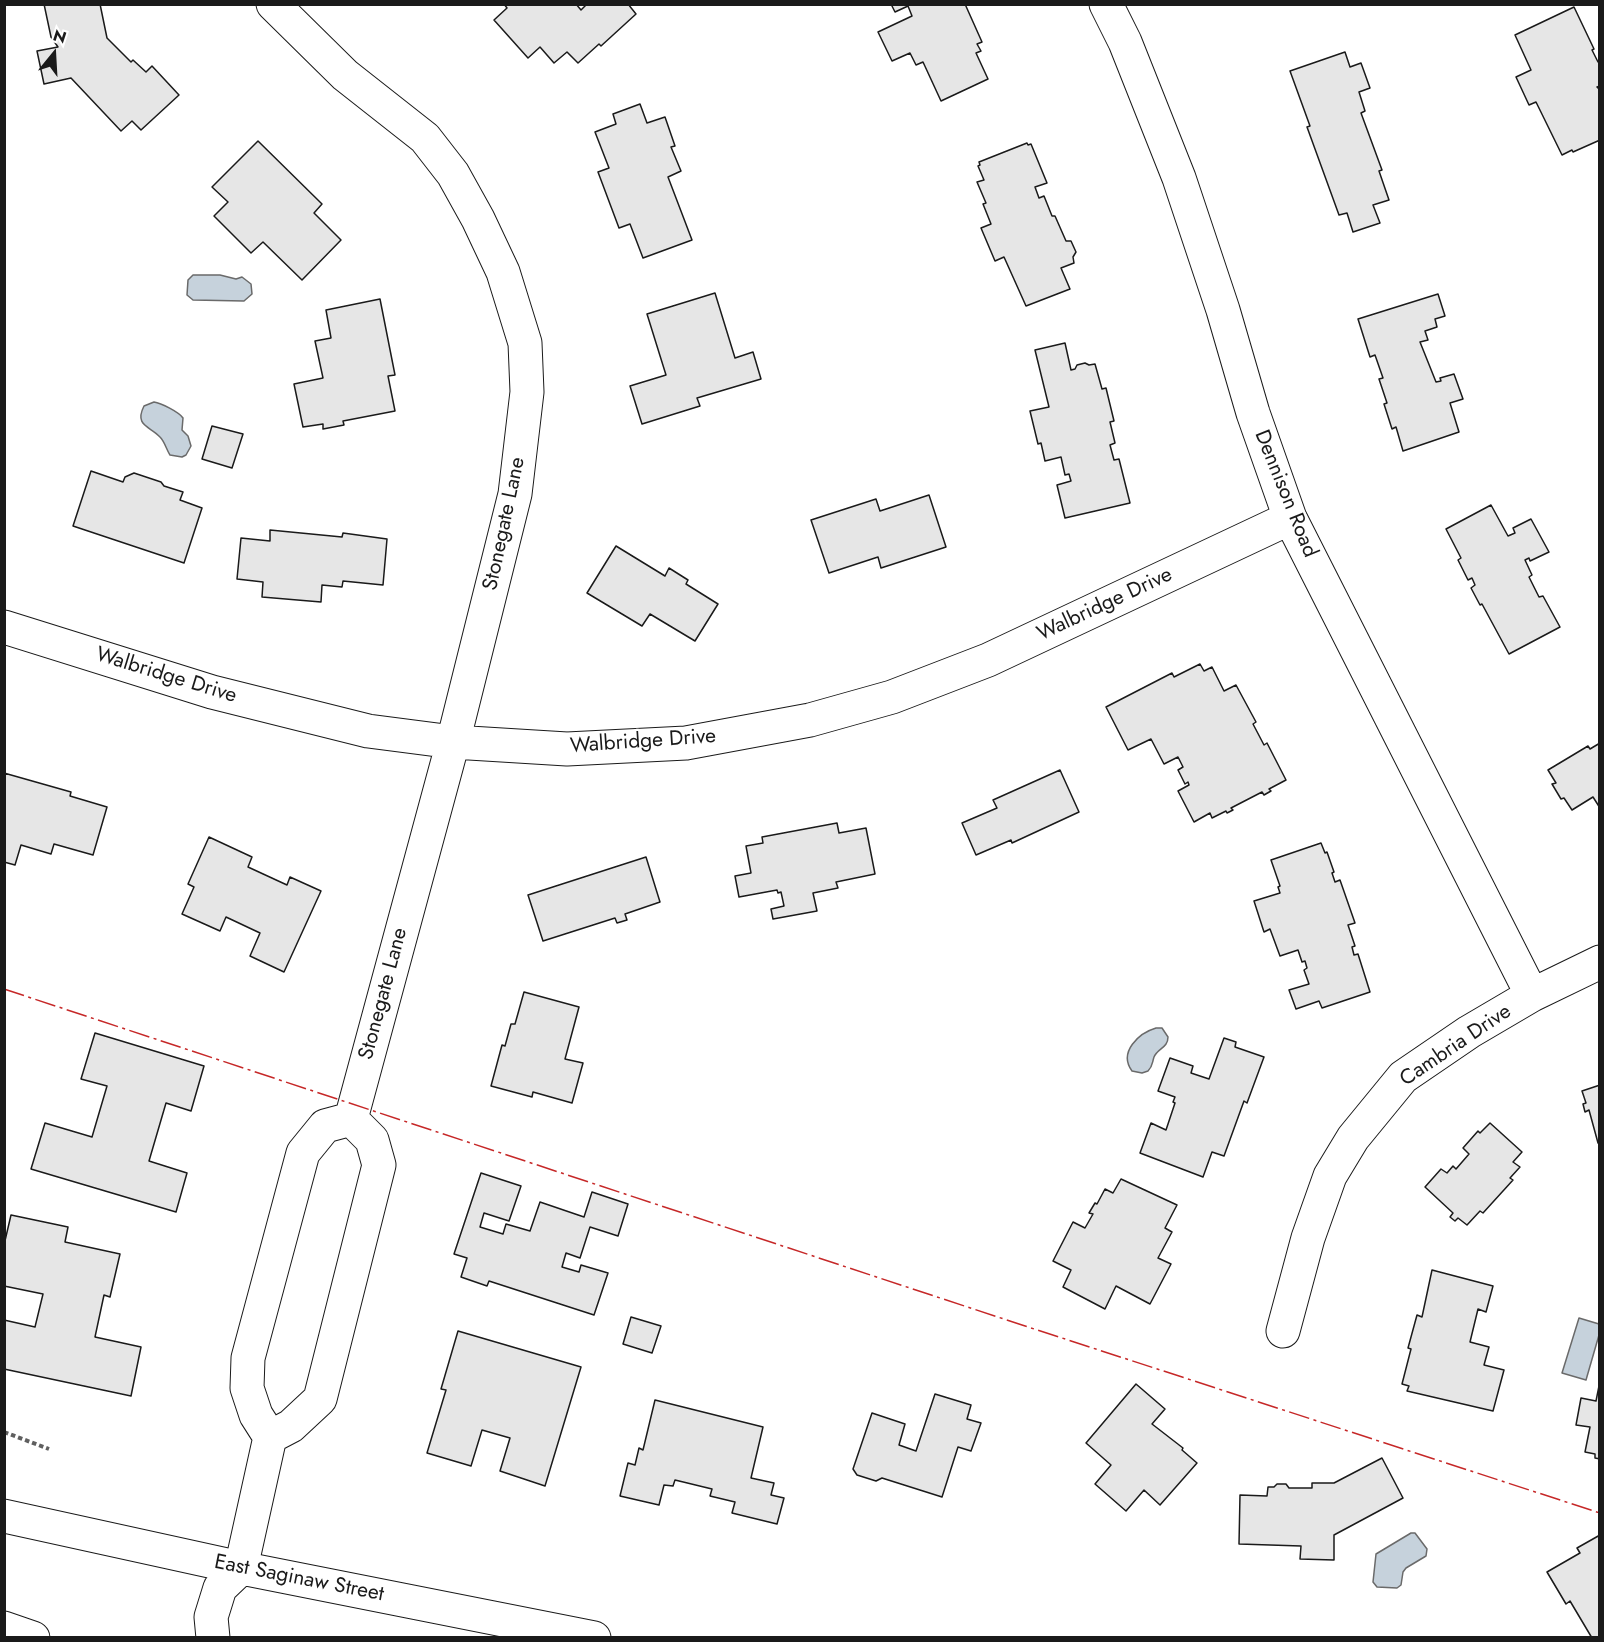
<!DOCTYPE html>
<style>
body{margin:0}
#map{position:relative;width:1604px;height:1642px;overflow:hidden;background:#fff;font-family:Jost,sans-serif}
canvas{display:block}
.frame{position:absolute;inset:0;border:6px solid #1a1a1a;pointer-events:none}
.north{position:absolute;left:24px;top:24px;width:60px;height:60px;-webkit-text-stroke:4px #fff;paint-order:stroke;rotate:18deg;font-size:16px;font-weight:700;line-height:24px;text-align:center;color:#1a1a1a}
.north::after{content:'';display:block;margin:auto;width:21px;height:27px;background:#1a1a1a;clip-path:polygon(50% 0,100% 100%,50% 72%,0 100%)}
</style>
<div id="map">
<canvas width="1604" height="1642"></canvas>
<div class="frame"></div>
<div class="north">N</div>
</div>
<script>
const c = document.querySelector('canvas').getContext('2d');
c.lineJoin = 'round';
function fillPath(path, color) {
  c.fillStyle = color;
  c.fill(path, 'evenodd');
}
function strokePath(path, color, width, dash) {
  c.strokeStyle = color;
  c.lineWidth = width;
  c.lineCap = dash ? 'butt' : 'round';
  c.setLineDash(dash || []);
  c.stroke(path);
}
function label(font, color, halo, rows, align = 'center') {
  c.font = font + ' Jost,sans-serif';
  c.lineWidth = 4.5;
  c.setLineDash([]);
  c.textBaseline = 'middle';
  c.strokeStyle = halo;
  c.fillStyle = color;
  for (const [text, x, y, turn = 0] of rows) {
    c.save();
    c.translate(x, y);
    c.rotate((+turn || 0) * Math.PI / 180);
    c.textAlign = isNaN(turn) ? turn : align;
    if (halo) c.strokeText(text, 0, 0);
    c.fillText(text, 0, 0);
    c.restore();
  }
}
const water = new Path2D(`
 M193,275H220L236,279L242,277L251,284L252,294L244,301L193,300L187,295L188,280Z
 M154,402C161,403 179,412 183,418L182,430L188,436L191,446L186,455L182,457L170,455C166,449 165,442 160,437C150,426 134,426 144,406Z
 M1156,1028H1162L1168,1037C1168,1048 1158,1048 1154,1057C1152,1063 1153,1066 1148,1071L1142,1073L1132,1071C1118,1052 1139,1033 1156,1028Z
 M1579,1318L1599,1324V1335L1586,1380L1562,1373Z
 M1415,1533L1427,1549L1426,1556L1406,1568L1403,1572L1401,1585L1397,1588L1377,1587L1373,1582L1376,1554L1411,1533Z`);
fillPath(water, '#c6d2dc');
strokePath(water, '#6a6a6a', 1.5);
const building = new Path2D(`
 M44,4H100L107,38L131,62L133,60L146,72L152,66L179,95L141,130L132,121L121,131L71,78L44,84L37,51L58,47L51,37Z
 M504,4H576L581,10L587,4H628L636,14L601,46L599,44L578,63L567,52L554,63L540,47L528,58L494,20L507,8Z
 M891,4H965L982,42L977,44L981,51L976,53L988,79L941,101L923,62L916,65L910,53L892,61L878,32L912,16L908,6L895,12Z
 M1574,7L1594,49L1592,50L1598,62L1600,61V86L1597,87L1600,90V140L1573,152L1572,150L1562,155L1536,102L1529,105L1516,77L1531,70L1515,35Z
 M1345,52L1350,67L1361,63L1370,88L1359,92L1365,111L1361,113L1382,170L1379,171L1389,200L1373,205L1380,223L1353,232L1347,213L1339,215L1307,127L1310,126L1290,71Z
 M640,104L647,123L665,117L675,146L671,147L681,171L668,177L692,240L643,258L630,224L619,228L598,172L609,168L595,132L616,124L613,114Z
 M258,141L322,204L314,213L341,240L302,280L263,242L251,253L214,216L228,202L212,187Z
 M1027,143L1028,145L1031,144L1047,183L1035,187L1039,198L1044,196L1052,216H1055L1066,241H1071L1076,252L1073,257L1074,263L1061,268L1070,289L1026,306L1004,257L995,261L981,228L991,224L983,204L986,203L977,182L984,180L978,166L980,165L979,162Z
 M715,293L735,358L753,352L761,379L697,398L700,406L642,424L630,386L666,375L647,314Z
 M1438,294L1445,316L1435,319L1437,327L1425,331L1428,340L1420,342L1436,382L1441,381L1440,378L1454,374L1463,399L1450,403L1459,432L1403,451L1396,427L1392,429L1384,404L1387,403L1379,379L1383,378L1375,355L1370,357L1358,319Z
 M380,299L395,375L388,376L395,411L343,421L344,425L323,429V424L303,427L294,384L323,378L315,341L331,338L326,310Z
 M1065,343L1071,370L1075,369L1077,365L1085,363L1089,365L1095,364L1102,389L1106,388L1114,421L1110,422L1115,443L1110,445L1114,460L1119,459L1130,503L1065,518L1057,485L1071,481L1069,474L1065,475L1061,457L1045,461L1041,443L1038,444L1030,411L1049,407L1035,350Z
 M212,426L243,434L232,468L202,459Z
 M91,471L123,482L125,477L134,473L161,482L164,486L183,492L180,500L202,508L184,563L73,526Z
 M929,495L946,547L881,568L878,557L829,573L811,520L876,499L880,511Z
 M1491,505L1508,536L1515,533L1513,528L1531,519L1549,552L1530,561L1529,558L1525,560L1532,575L1529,577L1539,597L1543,596L1560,627L1509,654L1482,604L1480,605L1471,588L1475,585L1472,578L1468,580L1458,560L1461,558L1446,529Z
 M270,530L342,537L343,533L387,539L383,585L343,581L342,587L322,585L321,602L262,597L263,582L237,579L241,538L270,541Z
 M616,546L665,576L669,568L688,580L686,584L718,604L695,641L650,614L642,626L587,593Z
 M1200,664L1204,671L1212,667L1224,691L1236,685L1256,722L1253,724L1264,745L1267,743L1286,780L1269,789L1271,791L1264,795L1262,792L1231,808L1233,810L1227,813L1226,811L1212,818L1210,813L1194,822L1178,791L1189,785L1188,782L1185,784L1178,770L1183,767L1178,757L1164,764L1151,739L1128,750L1106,707L1172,673L1174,677Z
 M1600,743V808L1593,797L1572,810L1564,798L1561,799L1552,784L1556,783L1548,770L1588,746L1590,749Z
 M1060,770L1079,812L1012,843L1011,840L976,855L962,823L997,808L993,800Z
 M4,773L71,792L70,796L107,807L93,855L54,844L51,854L21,845L15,865L4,862Z
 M837,823L839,833L866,828L875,874L836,882L838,888L813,893L817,911L773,919L771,909L784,906L781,892L778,893L777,890L739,897L735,876L751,873L746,846L763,843L762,837Z
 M209,837L252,857L248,867L287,885L290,877L321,891L284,972L250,956L260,933L226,917L220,931L182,914L194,887L188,884Z
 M1321,843L1325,853L1327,852L1334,872L1332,873L1335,882L1340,880L1355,923L1348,925L1355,946L1352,947L1354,955L1358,954L1370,992L1322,1008L1319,1001L1296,1009L1289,990L1309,984L1304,970L1307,968L1305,961L1302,962L1298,950L1280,956L1270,929L1264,932L1254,901L1280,893L1278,887L1280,886L1271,860Z
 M646,857L660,902L625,914L627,920L617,923L615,918L543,941L528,895Z
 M524,992L579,1007L565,1059L583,1063L572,1103L533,1092L532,1097L491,1086L502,1045L505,1046L511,1024H515Z
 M95,1033L204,1066L191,1111L166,1103L149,1161L187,1173L176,1212L31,1169L45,1123L92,1137L107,1086L81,1079Z
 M1224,1038L1236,1042L1235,1047L1264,1057L1247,1103L1244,1101L1224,1156L1212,1152L1203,1177L1140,1153L1151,1123L1166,1130L1175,1103L1173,1102L1175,1097L1158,1091L1170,1058L1193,1066L1191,1073L1209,1079Z
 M1600,1085V1143H1598L1589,1110L1585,1112L1583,1104L1586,1103L1582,1091Z
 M1490,1123L1522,1152L1513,1162L1520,1167L1510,1178L1513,1180L1483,1213L1480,1211L1467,1225L1458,1218L1455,1221L1450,1217L1453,1213L1425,1187L1441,1169L1447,1173L1453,1166L1456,1169L1469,1154L1463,1148L1478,1131L1480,1133Z
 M481,1173L521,1186L509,1221L484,1213L480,1227L503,1234L506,1224L530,1231L540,1202L584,1217L592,1192L628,1204L618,1236L590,1227L580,1258L566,1253L562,1267L579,1272L581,1265L608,1273L594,1315L489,1281L487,1286L461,1277L467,1258L454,1254Z
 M1121,1179L1177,1205L1165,1228L1172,1232L1158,1258L1171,1264L1150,1304L1116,1286L1105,1309L1063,1287L1071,1270L1053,1261L1073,1222L1085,1228L1093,1214L1089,1213L1095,1203L1097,1204L1105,1189L1113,1193Z
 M11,1215L68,1227L65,1242L120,1254L110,1297L104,1295L95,1337L141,1347L131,1396L4,1369V1320L35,1327L43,1294L4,1286V1245Z
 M1432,1270L1493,1286L1486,1312L1478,1309L1470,1342L1489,1347L1484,1365L1504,1370L1493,1411L1407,1391L1409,1386L1402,1384L1411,1349L1408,1348L1417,1315L1422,1317Z
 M631,1317L661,1326L652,1353L623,1344Z
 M458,1331L581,1367L545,1486L500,1471L510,1438L482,1430L471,1466L427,1453L446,1390L441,1389Z
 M1136,1384L1165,1409L1152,1424L1183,1448L1182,1450L1197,1463L1160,1505L1144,1490L1126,1511L1095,1484L1111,1465L1086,1443Z
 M1599,1386H1600V1459L1595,1458V1454L1585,1452L1590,1427L1576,1425L1581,1398L1596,1401Z
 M935,1394L971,1405L967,1419L981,1423L971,1451L958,1447L942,1497L882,1478L876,1481L857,1475L853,1469L872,1413L905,1424L899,1445L916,1451Z
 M655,1400L763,1427L751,1478L774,1483L771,1495L784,1498L777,1524L732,1513L735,1502L710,1496L712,1489L675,1480L673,1486L664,1485L659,1505L620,1496L628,1463L635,1465L639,1448L643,1450Z
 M1382,1458L1403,1498L1334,1535V1560L1300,1559L1301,1546L1239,1544L1240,1495L1267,1496L1268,1487H1274L1277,1484H1286L1289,1488H1312V1483H1334Z
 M1600,1535V1638H1592L1570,1601L1566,1604L1547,1572L1580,1553L1577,1548Z`);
fillPath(building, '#e6e6e6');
strokePath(building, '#1a1a1a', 1.5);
const minor = new Path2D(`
 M273,4L345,75L425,138L453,174L478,219L503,272L525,343L527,392L515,494L453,742L351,1119
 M1106,4L1125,42L1179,178L1223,310L1253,413L1290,518L1532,995
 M4,627L212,692L368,731L453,742L567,749L686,743L810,720L892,697L988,660L1290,518
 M1283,1331L1308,1238L1330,1176L1353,1138L1403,1077L1469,1032L1532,995L1600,962
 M270,1437L291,1426L320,1399L379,1165L372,1140L351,1119
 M241,1568L270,1437L256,1415L247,1388L248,1358L303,1153L325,1126L351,1119`);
const major = new Path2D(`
 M4,1516L241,1568L594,1638
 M4,1628L33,1638
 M213,1638L211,1617L220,1588L241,1568`);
strokePath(minor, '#1a1a1a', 35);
strokePath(major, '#1a1a1a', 35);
strokePath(new Path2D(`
 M4,1432L49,1449`), '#5f5f5f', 4, [4.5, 3]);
strokePath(minor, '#fff', 33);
strokePath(major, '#fff', 33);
strokePath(new Path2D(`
 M4,989L1022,1325L1600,1513`), '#c62828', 1.5, [21, 4.5, 3, 4.5]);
label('21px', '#1a1a1a', '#fff', [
 ["Dennison Road",1285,494,68],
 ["Stonegate Lane",505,524,-78],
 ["Walbridge Drive",1105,605,-25],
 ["Walbridge Drive",166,676,17],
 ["Walbridge Drive",643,742,-4],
 ["Stonegate Lane",384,994,-75],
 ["Cambria Drive",1456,1046,-34],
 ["East Saginaw Street",299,1579,11]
]);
</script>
